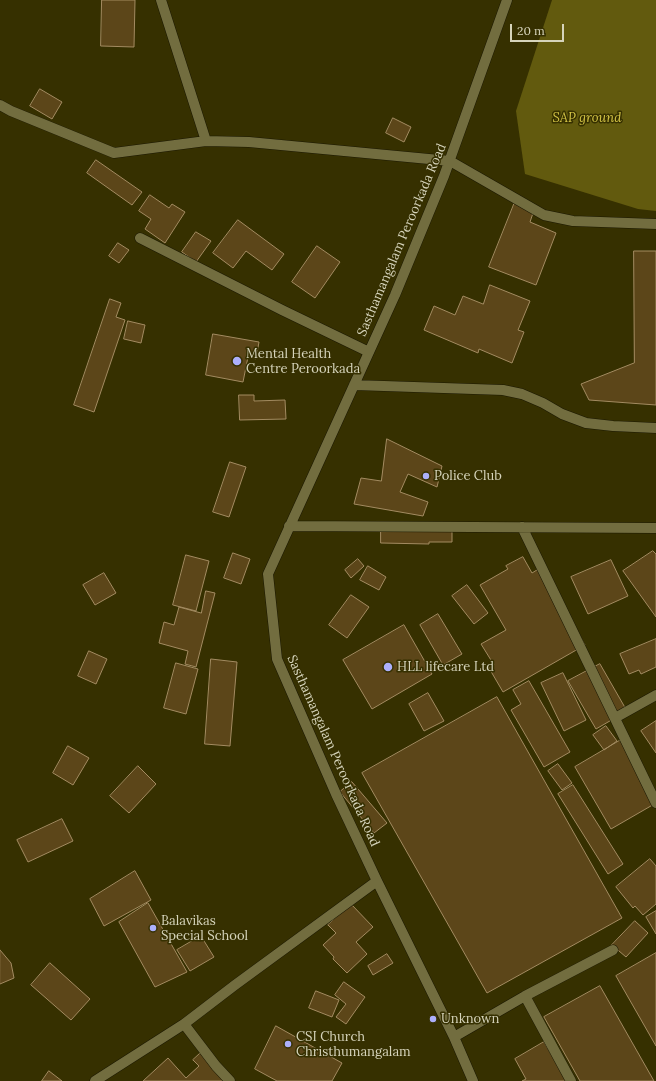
<!DOCTYPE html>
<style>
body{margin:0}
#map{position:relative;width:656px;height:1081px;overflow:hidden;background:#363000;font-family:Lora,serif}
canvas{display:block}
.scale{position:absolute;left:510px;top:24px;width:54px;height:18px;box-sizing:border-box;border:2px solid #d6d4bb;border-top:0;padding-left:5px;font-size:12px;line-height:14px;white-space:nowrap;color:#d6d4bb;-webkit-text-stroke:3px #363000;paint-order:stroke}
</style>
<div id="map">
<canvas width="656" height="1081"></canvas>
<div class="scale">20 m</div>
</div>
<script>
const c = document.querySelector('canvas').getContext('2d');
c.lineJoin = 'round';
function fillPath(path, color) {
  c.fillStyle = color;
  c.fill(path, 'evenodd');
}
function strokePath(path, color, width, dash) {
  c.strokeStyle = color;
  c.lineWidth = width;
  c.lineCap = dash ? 'butt' : 'round';
  c.setLineDash(dash || []);
  c.stroke(path);
}
function label(font, color, halo, rows, align = 'center') {
  c.font = font + ' Lora,serif';
  c.lineWidth = 3;
  c.setLineDash([]);
  c.textBaseline = 'middle';
  c.strokeStyle = halo;
  c.fillStyle = color;
  for (const [text, x, y, turn = 0] of rows) {
    c.save();
    c.translate(x, y);
    c.rotate((+turn || 0) * Math.PI / 180);
    c.textAlign = isNaN(turn) ? turn : align;
    if (halo) c.strokeText(text, 0, 0);
    c.fillText(text, 0, 0);
    c.restore();
  }
}
fillPath(new Path2D(`
 M552,0H656V211L638,209L525,174L516,111Z`), '#625a0e');
const building = new Path2D(`
 M102,0H135L134,47L101,46Z
 M40,89L62,102L52,119L30,106Z
 M393,118L411,127L404,142L386,133Z
 M96,160L142,192L132,205L87,173Z
 M150,195L169,208L172,204L185,212L165,243L145,229L151,219L139,211Z
 M515,202L534,210L530,222L556,233L536,285L489,267Z
 M238,220L284,254L272,270L246,251L233,268L213,253Z
 M196,232L211,241L196,262L182,252Z
 M118,243L129,250L119,263L109,256Z
 M317,246L340,262L315,298L292,282Z
 M634,251H656V405L589,400L581,384L634,363Z
 M490,285L530,301L518,330L524,332L512,363L479,349L478,353L424,330L434,306L455,315L463,296L483,304Z
 M110,299L121,303L116,317L125,320L94,412L74,405Z
 M128,321L145,325L141,343L124,339Z
 M213,334L259,342L256,359L248,357L243,382L206,375Z
 M239,395H254V401L285,400L286,419L240,420Z
 M387,439L442,466L437,487L408,474L400,492L428,502L423,516L354,504L361,478L381,481Z
 M230,462L246,467L229,517L213,512Z
 M381,522L452,523V542H429V544L381,543Z
 M653,551L656,554V617L623,571Z
 M233,553L250,559L241,584L224,578Z
 M186,555L209,561L196,611L173,605Z
 M523,557L532,573L540,568L585,645L503,692L489,668L494,665L481,644L506,630L480,585L508,569L506,566Z
 M358,559L364,566L351,578L345,570Z
 M611,560L628,596L588,614L571,577Z
 M368,566L386,577L379,590L360,580Z
 M104,573L116,593L95,605L83,585Z
 M467,585L488,613L474,624L452,596Z
 M206,591L215,593L196,667L185,664L188,651L159,643L164,622L174,625L179,607L201,613Z
 M351,595L369,607L347,638L329,625Z
 M438,614L462,654L443,665L420,625Z
 M404,625L432,674L372,709L343,660Z
 M656,639V667L641,674L639,670L629,674L620,654Z
 M89,651L107,659L96,684L78,676Z
 M211,659L237,662L230,746L205,744Z
 M176,663L198,669L186,714L164,708Z
 M600,664L627,711L596,729L568,681Z
 M563,673L586,720L564,731L541,683Z
 M529,681L570,752L544,767L511,710L521,704L513,690Z
 M428,693L444,721L424,731L409,704Z
 M497,697L622,918L487,993L362,773Z
 M656,721V753L641,731Z
 M606,726L617,741L604,750L593,735Z
 M621,740L656,803L611,829L575,767Z
 M68,746L89,758L73,785L53,773Z
 M558,764L572,783L562,790L548,771Z
 M138,766L156,784L129,813L110,796Z
 M352,782L387,823L374,833L340,792Z
 M573,785L623,864L608,874L558,794Z
 M62,819L73,841L28,862L17,840Z
 M650,859L656,866V904L643,915L635,906L633,908L616,887Z
 M135,871L151,900L104,926L90,899Z
 M148,903L187,972L155,987L119,922Z
 M351,904L373,927L356,942L367,954L347,973L333,959L334,957L323,945L336,933L328,925Z
 M656,911V934L646,917Z
 M635,921L648,933L626,957L612,945Z
 M201,936L214,957L190,971L177,950Z
 M0,950L11,963L14,978L0,984Z
 M656,953V1046L616,976Z
 M387,954L393,963L373,975L368,966Z
 M50,963L90,999L71,1020L31,985Z
 M344,982L365,997L346,1024L336,1017L346,1004L335,995Z
 M600,986L654,1081H580L544,1017Z
 M316,991L339,1000L332,1017L309,1008Z
 M276,1026L342,1063L332,1081H277L255,1069Z
 M544,1042L567,1081H522L526,1079L515,1059Z
 M205,1049L224,1081H143L168,1058L186,1078L199,1066L193,1060Z
 M49,1071L62,1081H42Z`);
fillPath(building, '#5c4619');
strokePath(building, '#a38b61', 1);
const minor = new Path2D(`
 M161,0L206,141L249,142L450,161L544,215L573,221L656,224
 M0,105L11,111L114,153L206,141
 M140,238L282,310L369,352
 M354,385L503,390L522,394L543,403L562,414L586,423L613,426L656,428
 M289,526L656,528
 M522,527L656,803
 M615,718L656,695
 M525,996L571,1081
 M184,1024L216,1066L230,1081
 M454,1037L525,996L613,950
 M95,1081L184,1024L235,985L377,881
 M473,1081L454,1037L377,881L336,794L277,659L268,574L395,295L444,176L507,0`);
strokePath(minor, '#1b1802', 11);
strokePath(minor, '#726d3f', 10);
for (const [x, y, r, color] of [
 [237,361,5,"#acaffb"],
 [426,476,4,"#acaffb"],
 [388,667,5,"#acaffb"],
 [153,928,4,"#acaffb"],
 [433,1019,4,"#acaffb"],
 [288,1044,4,"#acaffb"]
]) {
  const dot = new Path2D();
  dot.arc(x, y, r, 0, 2 * Math.PI);
  c.fillStyle = color;
  c.fill(dot);
  strokePath(dot, '#363000', 1.5);
}
label('italic 13px', '#d3c345', '#363000', [
 ["SAP ground",587,118]
]);
label('13px', '#d6d4bb', '#363000', [
 ["Sasthamangalam Peroorkada Road",402,240,-67],
 ["Sasthamangalam Peroorkada Road",333,751,66]
]);
label('13px', '#d6d4bb', '#363000', [
 ["Mental Health",246,354],
 ["Centre Peroorkada",246,369],
 ["Police Club",434,476],
 ["HLL lifecare Ltd",397,667],
 ["Balavikas",161,921],
 ["Special School",161,936],
 ["Unknown",441,1019],
 ["CSI Church",296,1037],
 ["Christhumangalam",296,1052]
], 'left');
</script>
